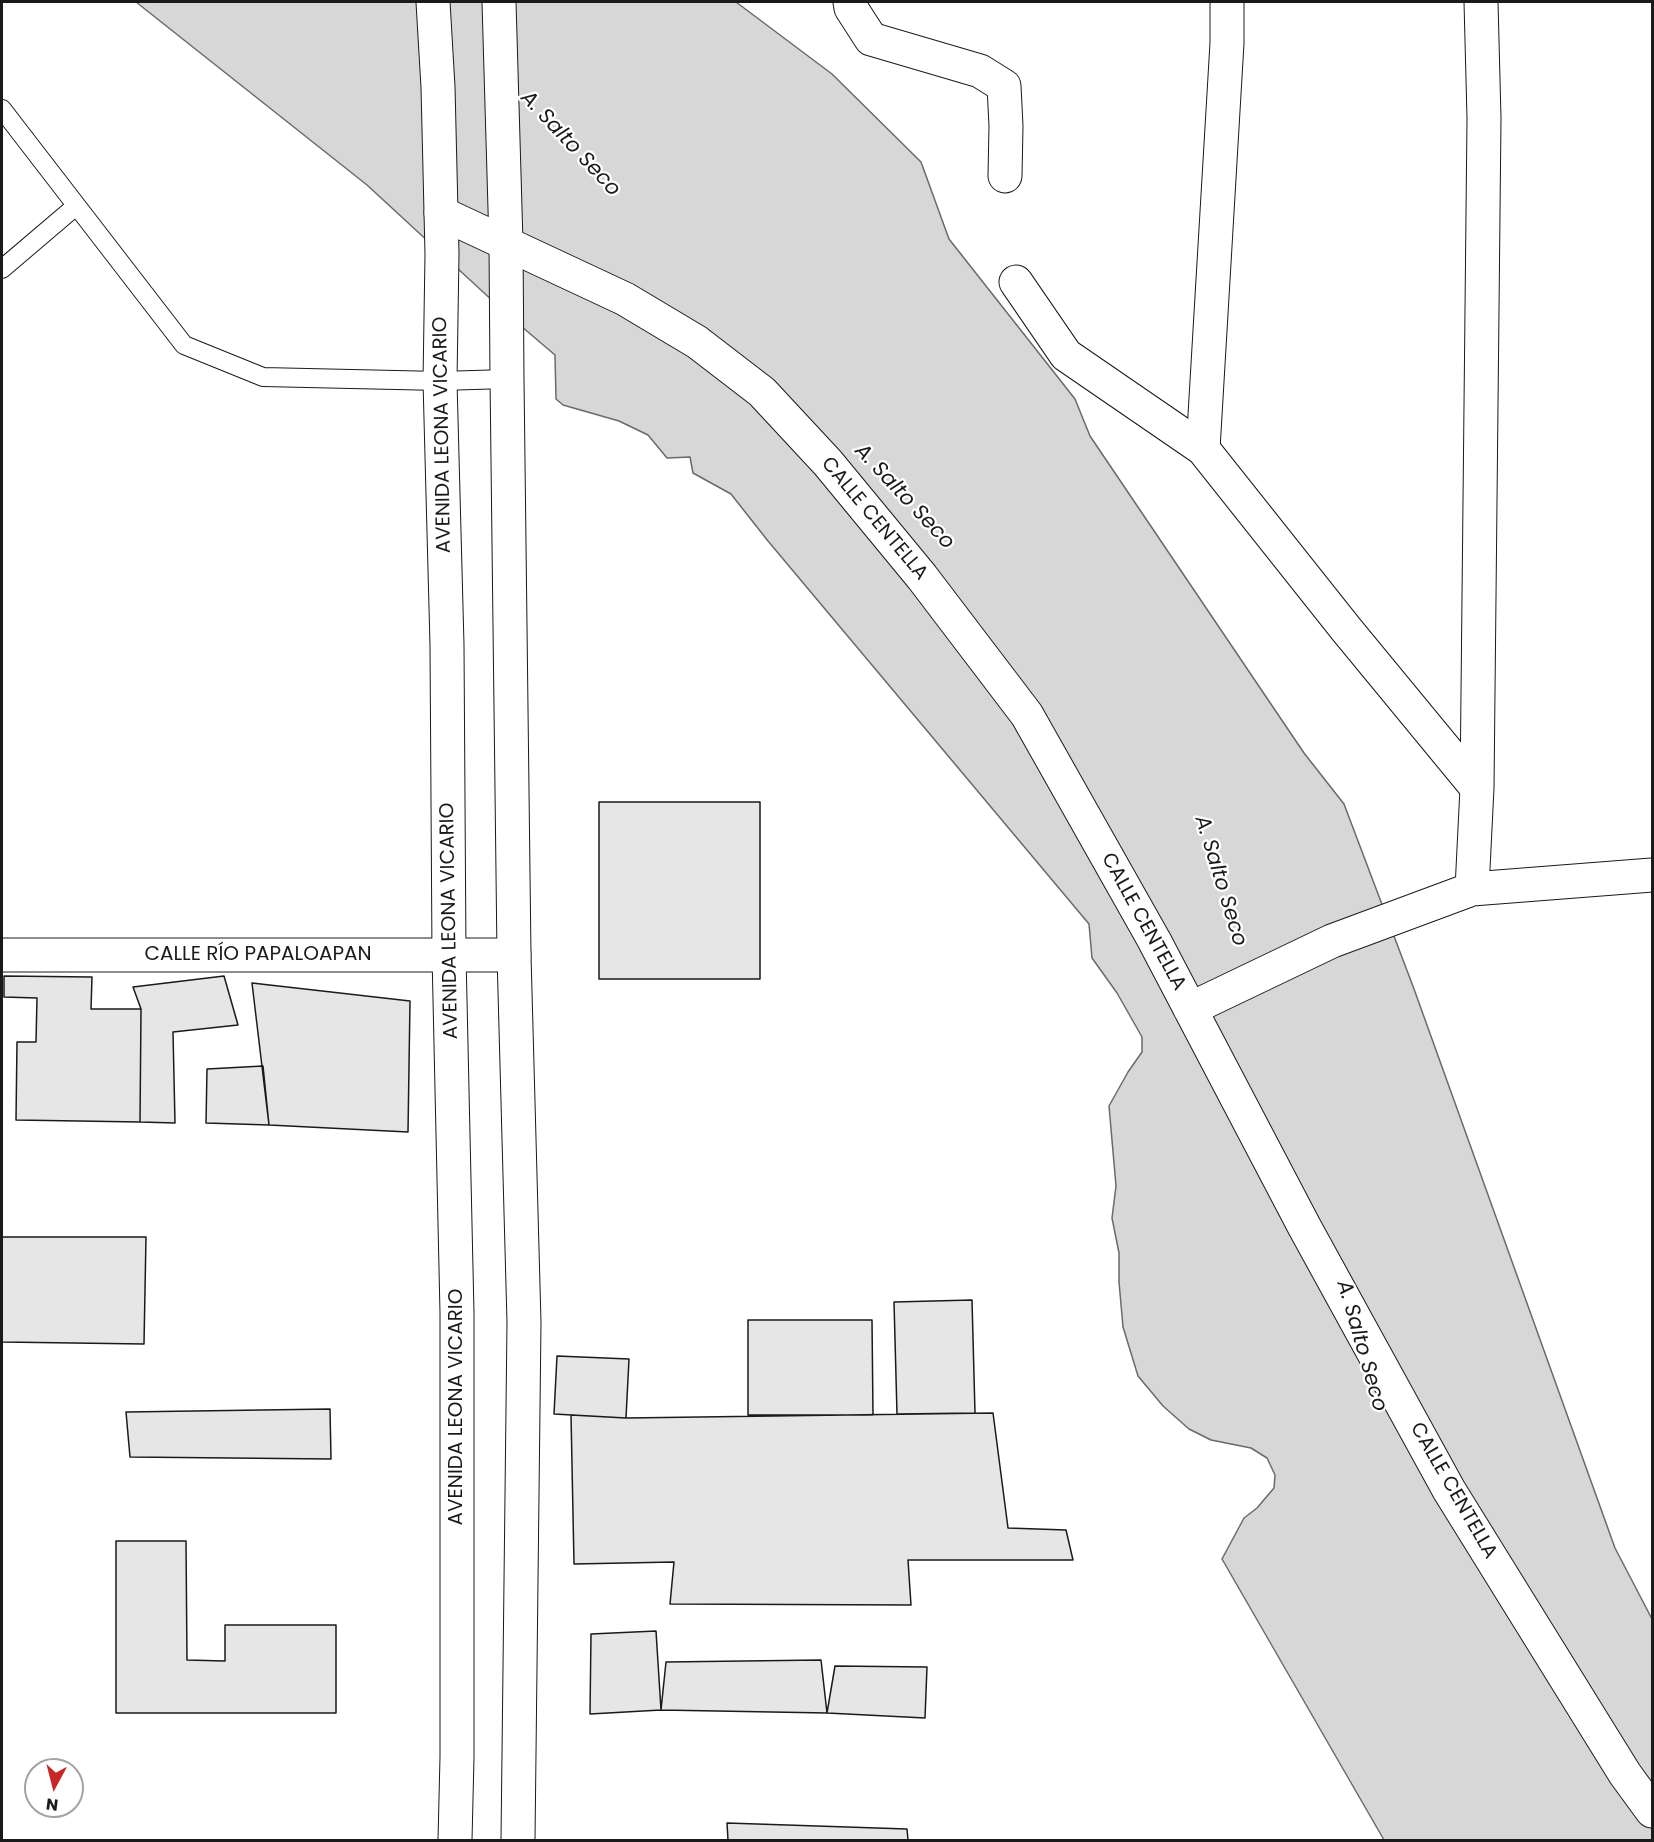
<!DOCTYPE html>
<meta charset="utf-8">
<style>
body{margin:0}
#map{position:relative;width:1654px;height:1842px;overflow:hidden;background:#fff;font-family:Poppins,sans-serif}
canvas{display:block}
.frame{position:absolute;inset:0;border:3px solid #1a1a1a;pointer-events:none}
.north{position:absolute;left:24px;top:1758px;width:60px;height:60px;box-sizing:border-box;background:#fff;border:2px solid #a3a3a3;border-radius:50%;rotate:187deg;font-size:16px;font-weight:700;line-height:24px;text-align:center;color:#1a1a1a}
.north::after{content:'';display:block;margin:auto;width:21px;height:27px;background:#c62828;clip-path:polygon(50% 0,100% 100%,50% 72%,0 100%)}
</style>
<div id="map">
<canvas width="1654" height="1842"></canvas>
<div class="frame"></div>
<div class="north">N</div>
</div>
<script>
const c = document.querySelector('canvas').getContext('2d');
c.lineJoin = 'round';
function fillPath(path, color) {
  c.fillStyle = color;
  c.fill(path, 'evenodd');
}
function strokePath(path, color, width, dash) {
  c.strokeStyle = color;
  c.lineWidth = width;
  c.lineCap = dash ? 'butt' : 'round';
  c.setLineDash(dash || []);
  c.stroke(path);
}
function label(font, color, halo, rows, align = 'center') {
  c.font = font + ' Poppins,sans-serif';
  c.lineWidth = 4.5;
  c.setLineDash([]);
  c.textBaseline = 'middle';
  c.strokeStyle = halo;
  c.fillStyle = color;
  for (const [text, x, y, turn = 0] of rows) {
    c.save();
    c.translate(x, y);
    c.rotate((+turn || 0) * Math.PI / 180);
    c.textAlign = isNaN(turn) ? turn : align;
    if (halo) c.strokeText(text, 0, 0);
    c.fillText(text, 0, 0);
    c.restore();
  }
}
const water = new Path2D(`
 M136,2H736L832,74L921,162L949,239L1075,399L1090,436L1304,753L1344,804L1414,989L1615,1548L1652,1619V1840H1384L1222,1559L1244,1518L1257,1508L1274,1488L1275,1475L1267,1458L1251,1448L1211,1440L1189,1429L1163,1406L1138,1376L1123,1327L1119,1282V1253L1112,1218L1116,1186L1109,1106L1128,1072L1142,1052V1037L1117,993L1092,958L1089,924L768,541L731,494L693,473L690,457L667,458L648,435L619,421L563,405L556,399L555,355L508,315L367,185Z`);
fillPath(water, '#d7d7d7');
strokePath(water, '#6a6a6a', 1.5);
const building = new Path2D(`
 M599,802H760V979H599Z
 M4,976L92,977L91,1009H141L140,1122L16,1120L17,1042H36L37,998L4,997Z
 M224,976L238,1025L173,1032L175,1123L140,1122L141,1009L133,987Z
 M252,983L410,1001L408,1132L269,1125Z
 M263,1066L269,1125L206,1123L207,1069Z
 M2,1237H146L144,1344L2,1342Z
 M972,1300L975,1413L897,1414L894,1302Z
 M748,1320H872L873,1415H748Z
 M557,1356L629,1359L626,1418L554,1414Z
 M330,1409L331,1459L130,1457L126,1412Z
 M993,1413L1008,1528L1066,1530L1073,1560H908L911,1605L670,1604L674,1562L574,1564L571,1415L626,1418Z
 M116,1541H186L187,1660L225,1661V1625H336V1713H116Z
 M656,1631L661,1710L590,1714L591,1634Z
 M821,1660L827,1713L661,1710L666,1662Z
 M835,1666L927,1667L925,1718L827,1713Z
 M727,1823L907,1829L908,1840H728Z`);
fillPath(building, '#e6e6e6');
strokePath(building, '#1a1a1a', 1.5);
const service = new Path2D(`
 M2,109L184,345L263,377L440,381L507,379
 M2,269L76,206`);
const minor = new Path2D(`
 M850,2L851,8L871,39L980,71L1004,86L1006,126L1005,176
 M441,213L625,299L697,342L762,392L828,463L922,577L1027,715L1154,940L1304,1226L1449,1490L1625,1774L1652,1811
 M1016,282L1066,355L1203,449L1346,629L1477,788
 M1203,449L1227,43V2
 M1472,889L1477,788L1484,118L1481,2
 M2,955H514
 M1190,1009L1332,941L1472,889L1652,875`);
const tertiary = new Path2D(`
 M433,2L438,87L442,254L440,381L447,645L449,955L457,1313V1757L455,1840
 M499,2L506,243L507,379L514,955L524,1322L518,1840`);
strokePath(service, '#1a1a1a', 20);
strokePath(minor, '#1a1a1a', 35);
strokePath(tertiary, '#1a1a1a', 35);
strokePath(service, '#fff', 18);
strokePath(minor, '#fff', 33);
strokePath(tertiary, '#fff', 33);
label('20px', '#1a1a1a', '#fff', [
 ["AVENIDA LEONA VICARIO",443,435,-91],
 ["CALLE CENTELLA",874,519,50],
 ["AVENIDA LEONA VICARIO",450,921,-91],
 ["CALLE CENTELLA",1143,922,61],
 ["CALLE RÍO PAPALOAPAN",258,955],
 ["AVENIDA LEONA VICARIO",457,1407,-90],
 ["CALLE CENTELLA",1453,1491,60]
]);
label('italic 21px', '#1a1a1a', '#fff', [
 ["A. Salto Seco",570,144,47],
 ["A. Salto Seco",904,497,47],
 ["A. Salto Seco",1220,881,73],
 ["A. Salto Seco",1361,1346,74]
]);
</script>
